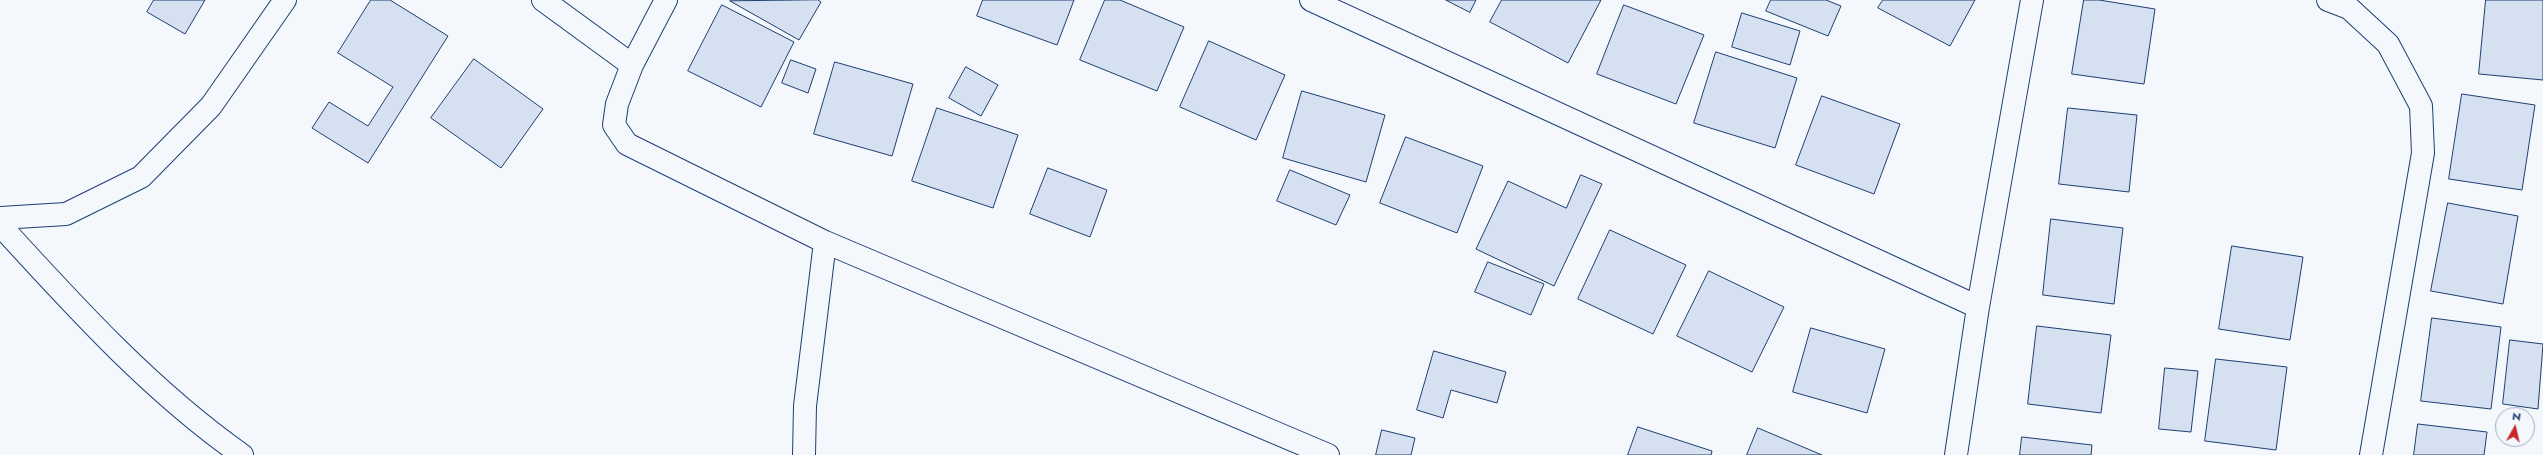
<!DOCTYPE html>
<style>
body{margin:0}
#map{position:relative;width:2543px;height:455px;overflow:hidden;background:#f4f7fb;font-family:Jost,sans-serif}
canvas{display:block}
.north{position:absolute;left:2495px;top:407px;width:40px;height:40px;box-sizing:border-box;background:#f4f7fb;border:1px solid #9eadc5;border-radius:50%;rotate:8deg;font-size:11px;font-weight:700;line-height:16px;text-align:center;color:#1d3f73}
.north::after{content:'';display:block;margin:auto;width:14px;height:18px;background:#c62828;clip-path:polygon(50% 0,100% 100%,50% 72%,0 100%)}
</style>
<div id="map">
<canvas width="2543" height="455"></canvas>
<div class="north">N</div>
</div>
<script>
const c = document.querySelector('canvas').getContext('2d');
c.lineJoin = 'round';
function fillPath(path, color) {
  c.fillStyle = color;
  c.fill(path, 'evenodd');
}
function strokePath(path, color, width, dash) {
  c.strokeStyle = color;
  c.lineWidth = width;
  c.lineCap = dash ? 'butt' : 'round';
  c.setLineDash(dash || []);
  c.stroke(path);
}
const building = new Path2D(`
 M154,0H205L185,34L147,12Z
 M371,0H390L448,36L368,163L312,128L329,102L368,126L393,87L338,53Z
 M818,0L821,2L799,40L730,1Z
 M983,0H1074L1057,45L977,16Z
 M1105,0H1120L1184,27L1157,91L1080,60Z
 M1446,0H1476L1470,12Z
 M1502,0H1601L1568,63L1490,22Z
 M1771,0H1826L1841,6L1828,36L1766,11Z
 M1883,0H1975L1950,46L1878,8Z
 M2084,0H2099L2155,9L2144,84L2072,74Z
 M2486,0H2543V80L2479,74Z
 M722,5L794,42L761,107L688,71Z
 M1624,5L1704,35L1676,104L1597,74Z
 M1742,13L1800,31L1790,65L1732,47Z
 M1209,41L1285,75L1256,140L1180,107Z
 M1716,52L1797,78L1775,148L1694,123Z
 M474,59L543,109L501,168L431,118Z
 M791,60L816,69L808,93L782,83Z
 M835,62L913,84L892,156L814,134Z
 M966,67L998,85L981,116L949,98Z
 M1302,91L1385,115L1366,182L1283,158Z
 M2462,94L2535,105L2522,190L2449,179Z
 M1822,96L1900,124L1874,194L1796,165Z
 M937,108L1018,135L993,208L912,181Z
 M2068,108L2137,115L2129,192L2059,184Z
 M1406,137L1483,166L1457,233L1380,203Z
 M1048,168L1107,190L1090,237L1030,214Z
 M1290,170L1350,195L1336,225L1277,201Z
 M1581,175L1602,184L1554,286L1476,249L1508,181L1566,208Z
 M2448,203L2518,216L2503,304L2431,291Z
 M2051,219L2123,228L2114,304L2043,295Z
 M1610,230L1686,265L1653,334L1578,299Z
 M2232,246L2303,257L2290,340L2219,329Z
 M1488,262L1544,284L1531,315L1475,292Z
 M1709,271L1784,307L1752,372L1677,336Z
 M2432,318L2501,327L2491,409L2421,401Z
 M2037,326L2111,335L2101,413L2028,404Z
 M1811,328L1885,349L1867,413L1793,392Z
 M2510,340L2543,344L2538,409L2503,404Z
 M1434,351L1506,372L1497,403L1451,390L1443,418L1417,410Z
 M2216,359L2287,367L2276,450L2205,441Z
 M2165,368L2198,371L2191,432L2159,429Z
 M2418,424L2487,432L2484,455H2414Z
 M1638,427L1712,451L1711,455H1628Z
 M1758,428L1822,455H1747Z
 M1382,430L1415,438L1411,455H1376Z
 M2022,437L2092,445L2091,455H2020Z`);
fillPath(building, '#d5e0f0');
strokePath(building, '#1d3f73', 1);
const minor = new Path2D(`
 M543,0L632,65L666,0
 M1311,0L1978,307
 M2328,0L2349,8L2388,44L2421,106L2423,153L2371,455
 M632,65L617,104L614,125L627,144L825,242L1328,455
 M0,218L66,214L141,177L211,106L285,0
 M0,225C75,307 151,391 242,455
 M804,455L805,406L825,242
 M1956,455L1978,307L2032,0`);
strokePath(minor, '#1d3f73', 24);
strokePath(minor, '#f4f7fb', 22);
</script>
